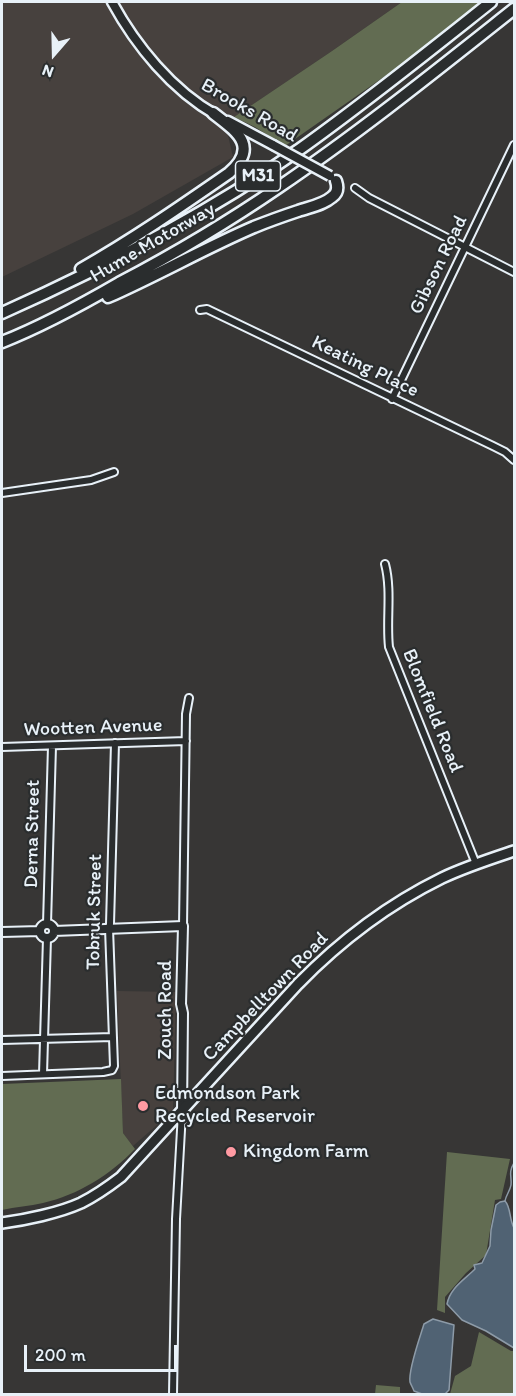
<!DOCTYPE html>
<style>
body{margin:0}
#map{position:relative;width:516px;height:1396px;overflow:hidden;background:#373635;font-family:Itim,sans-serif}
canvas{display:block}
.frame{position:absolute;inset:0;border:3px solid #e8f1f8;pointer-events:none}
.north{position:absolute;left:24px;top:24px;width:60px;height:60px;-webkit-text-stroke:4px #2a2d2e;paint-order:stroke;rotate:200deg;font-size:16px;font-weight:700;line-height:24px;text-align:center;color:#e8f1f8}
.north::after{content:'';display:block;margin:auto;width:21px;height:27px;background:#e8f1f8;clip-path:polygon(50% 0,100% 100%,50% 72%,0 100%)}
.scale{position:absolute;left:24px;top:1345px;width:153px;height:27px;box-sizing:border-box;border:3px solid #e8f1f8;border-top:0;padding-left:8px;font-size:18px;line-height:21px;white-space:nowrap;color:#e8f1f8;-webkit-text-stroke:4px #2a2d2e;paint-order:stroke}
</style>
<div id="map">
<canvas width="516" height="1396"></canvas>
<div class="frame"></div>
<div class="north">N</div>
<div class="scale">200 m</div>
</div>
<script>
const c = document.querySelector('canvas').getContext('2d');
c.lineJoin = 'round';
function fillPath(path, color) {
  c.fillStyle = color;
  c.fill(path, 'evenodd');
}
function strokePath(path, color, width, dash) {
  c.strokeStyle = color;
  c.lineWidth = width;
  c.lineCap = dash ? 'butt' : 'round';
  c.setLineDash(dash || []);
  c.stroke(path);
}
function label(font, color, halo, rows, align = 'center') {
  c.font = font + ' Itim,sans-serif';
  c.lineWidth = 4.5;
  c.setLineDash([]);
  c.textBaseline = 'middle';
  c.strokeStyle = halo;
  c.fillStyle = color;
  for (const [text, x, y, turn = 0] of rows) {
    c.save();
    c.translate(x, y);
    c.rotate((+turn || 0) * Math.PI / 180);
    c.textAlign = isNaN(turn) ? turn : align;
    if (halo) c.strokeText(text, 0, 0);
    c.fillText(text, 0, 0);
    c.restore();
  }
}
fillPath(new Path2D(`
 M2,2H402L332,51L234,117L227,131L233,157L133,214L2,277Z
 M117,991L176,992L173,1111L133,1146L123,1133Z`), '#47413e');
fillPath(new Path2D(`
 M402,2H491L285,146L255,127L234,117L332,51Z
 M121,1079L123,1133L135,1149C110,1175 78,1195 43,1203C30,1206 15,1207 2,1210V1084Z
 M447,1152L510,1159L501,1199L495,1200L486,1255L466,1273L445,1297V1313L437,1310Z
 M479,1332L511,1351H514V1394H450L455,1376L471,1366Z
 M376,1385L400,1387V1394H375Z`), '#626c52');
const water = new Path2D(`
 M505,1201C511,1207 509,1219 514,1228V1348L486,1331L462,1320L447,1304C450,1288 464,1280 475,1269L474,1265L482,1263L490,1246L491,1230L496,1205L500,1202Z
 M433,1319L454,1325L449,1390L445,1394H422L414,1391C413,1388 411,1385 410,1382C408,1370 420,1337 424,1324Z`);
fillPath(water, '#506273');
strokePath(water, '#8d9ba8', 1.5);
strokePath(new Path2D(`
 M505,1201C506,1195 510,1191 511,1185C512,1176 508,1173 514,1163`), '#8d9ba8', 1.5);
const minor = new Path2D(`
 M355,188L369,198L514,272
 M200,310L207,309L493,446L505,452L514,460
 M392,399L514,145
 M2,493L91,480L114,472
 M385,564C392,591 386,620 389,647L476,864
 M2,747L186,741
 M47,924L52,746
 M183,926L186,714L189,698
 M2,1040L113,1037
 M43,1074L47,938
 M2,1076L103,1072L112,1070L114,1066L109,928L110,924L115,743
 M173,1394L176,1219L182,1112`);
const tertiary = new Path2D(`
 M40 931a7 7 0 1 1 14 0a7 7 0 1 1-14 0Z
 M54,931L183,926L181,1004L183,1013L182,1112
 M2,932L40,931`);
const secondary = new Path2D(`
 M112,2C136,46 172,90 216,115
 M228,121L273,145`);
const primary = new Path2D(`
 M2,1223C25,1220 59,1213 81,1203C95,1196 108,1187 121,1177L298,984C340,941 387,905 442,878C465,867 490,859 514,851`);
const motorway = new Path2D(`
 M81,269C132,240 180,207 229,173C260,146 236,131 213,113
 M108,297C158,275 205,248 254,227C269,221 283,216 298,211C309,207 323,205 332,197C338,193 338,187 336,181
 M2,313C105,267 207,214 300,149C366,102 428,52 491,2
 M2,342C43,326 81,305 119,283C174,254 228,222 279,187C360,132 437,70 514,9`);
strokePath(minor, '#e8f1f8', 10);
strokePath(tertiary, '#e8f1f8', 12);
strokePath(secondary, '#e8f1f8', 13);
strokePath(primary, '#e8f1f8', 14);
strokePath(motorway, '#e8f1f8', 15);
strokePath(minor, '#2a2d2e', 6);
strokePath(tertiary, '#2a2d2e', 8);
strokePath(secondary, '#2a2d2e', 8);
strokePath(primary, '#2a2d2e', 9);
strokePath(motorway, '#2a2d2e', 10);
const secondaryBridge = new Path2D(`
 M273,145L330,176`);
strokePath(secondaryBridge, '#e8f1f8', 13, []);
strokePath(secondaryBridge, '#2a2d2e', 8);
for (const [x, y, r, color] of [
 [143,1106,6,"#ff9aa2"],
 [231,1152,6,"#ff9aa2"]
]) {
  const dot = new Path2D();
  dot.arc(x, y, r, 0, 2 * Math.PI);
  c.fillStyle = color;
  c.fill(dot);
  strokePath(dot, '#2a2d2e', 2);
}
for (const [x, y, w] of [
 [258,176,45]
]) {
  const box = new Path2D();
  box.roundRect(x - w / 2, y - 15, w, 30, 4.5);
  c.fillStyle = '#2a2d2e';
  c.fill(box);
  strokePath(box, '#e8f1f8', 1.5);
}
label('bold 18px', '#e8f1f8', null, [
 ["M31",258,176]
]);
label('20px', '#e8f1f8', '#2a2d2e', [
 ["Brooks Road",249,111,30],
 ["Hume Motorway",153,243,-30],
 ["Gibson Road",439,265,-64],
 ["Keating Place",365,367,26],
 ["Blomfield Road",432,711,68],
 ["Wootten Avenue",93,728,-2],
 ["Derna Street",33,834,-89],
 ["Tobruk Street",95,912,-89],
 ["Campbelltown Road",266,997,-46],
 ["Zouch Road",166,1010,-90]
]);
label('20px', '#e8f1f8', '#2a2d2e', [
 ["Edmondson Park",155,1094],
 ["Recycled Reservoir",155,1117],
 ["Kingdom Farm",243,1152]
], 'left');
</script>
